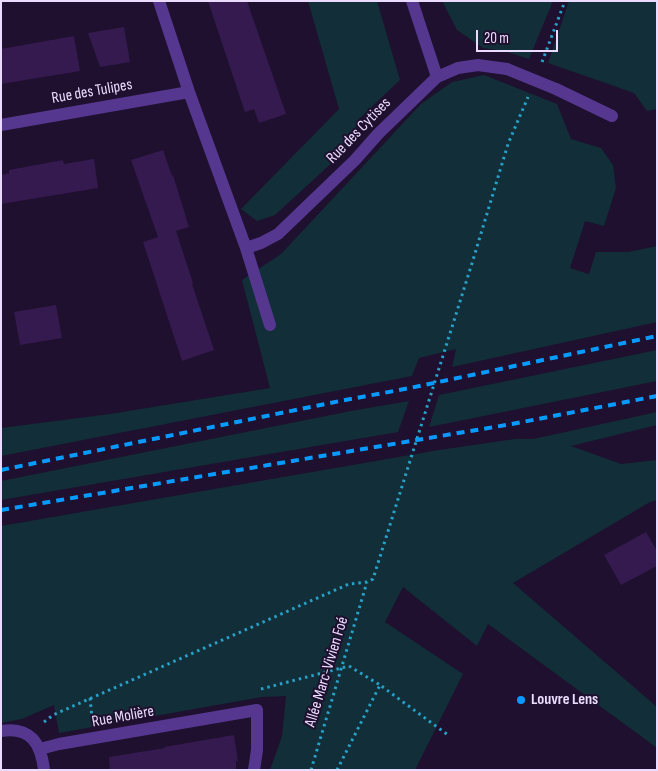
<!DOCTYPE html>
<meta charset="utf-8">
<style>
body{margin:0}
#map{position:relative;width:658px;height:771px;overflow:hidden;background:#1e102e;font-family:"Sofia Sans Condensed",sans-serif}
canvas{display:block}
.frame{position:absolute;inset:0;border:2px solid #ebdcff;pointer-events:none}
.scale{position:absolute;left:476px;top:30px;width:82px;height:22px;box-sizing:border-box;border:2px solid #ebdcff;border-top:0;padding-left:6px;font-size:15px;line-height:18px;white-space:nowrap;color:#ebdcff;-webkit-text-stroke:4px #1e102e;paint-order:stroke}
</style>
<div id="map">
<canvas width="658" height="771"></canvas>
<div class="frame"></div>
<div class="scale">20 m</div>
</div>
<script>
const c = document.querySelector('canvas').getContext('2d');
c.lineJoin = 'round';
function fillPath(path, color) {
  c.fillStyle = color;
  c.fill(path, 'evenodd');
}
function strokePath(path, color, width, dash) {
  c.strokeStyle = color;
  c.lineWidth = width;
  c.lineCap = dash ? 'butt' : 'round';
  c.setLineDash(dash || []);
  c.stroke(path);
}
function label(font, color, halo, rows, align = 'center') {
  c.font = font + ' "Sofia Sans Condensed",sans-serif';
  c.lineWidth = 4;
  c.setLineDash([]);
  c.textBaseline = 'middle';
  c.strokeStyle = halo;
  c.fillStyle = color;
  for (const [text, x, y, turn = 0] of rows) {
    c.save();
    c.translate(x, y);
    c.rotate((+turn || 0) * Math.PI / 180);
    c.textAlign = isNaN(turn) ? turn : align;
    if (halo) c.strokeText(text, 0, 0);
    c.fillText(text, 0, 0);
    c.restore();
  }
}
fillPath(new Path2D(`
 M308,1H377L400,80L359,119L347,149L275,215L257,221L241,209L339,109Z
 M442,1H553L529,59L504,51L483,48L457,30Z
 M569,1H657V109L647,111L634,93L548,63Z
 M484,75L557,104L571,139L601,148L613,165L616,188L604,226L585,221L570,268L589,274L596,252H628L657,246V322L452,367L456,349L419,358L412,376L1,456V428L110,414L270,388L242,280L281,254L421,104L452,82Z
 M657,350V381L429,427L439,395Z
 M409,401L398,432L1,500V481L351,411Z
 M657,412V425L571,446L621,464L657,460V500L650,502L513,583L657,707V748L488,624L477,646L403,587L385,622L463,674L415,770H270L282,736L286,696L262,697L59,733L54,705L22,719L1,723V526L439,450L515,439H533L547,436Z`), '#122e38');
fillPath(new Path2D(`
 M208,1H247L286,114L259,123L254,109L245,112Z
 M124,27L130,62L100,67L88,33Z
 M74,36L80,71L1,84V49Z
 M163,150L172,176L173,175L189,227L176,231L193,283L192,284L214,350L182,361L143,242L158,237L131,160Z
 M94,159L98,188L1,204V175L9,173V170L63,160L64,164Z
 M56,305L62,338L20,345L14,312Z
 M646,532L657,551V566L621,585L604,555Z
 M234,735L238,761H236V770H110L109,757L165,748L164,747Z`), '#351a50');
strokePath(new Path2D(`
 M542,62L565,1
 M261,689L349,666L380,685
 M90,698L92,718
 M44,722L53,715L349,584L367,582L373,579L473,260L508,144L528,97
 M311,770L367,582
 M337,770L380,685L448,735`), '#27a1c8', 3, [2.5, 4]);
strokePath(new Path2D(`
 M159,1L189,92L246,248L270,325
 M412,1L437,77
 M556,89L612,116
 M1,125L189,92
 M246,248L261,243L278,234L355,160L378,134L437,77L458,68L478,65L507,69
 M1,731C31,726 41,744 44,770
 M40,749L59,744L257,710V750L254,770`), '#563790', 12);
strokePath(new Path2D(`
 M1,470L340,401L410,388L657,336
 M1,510L512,424L657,396`), '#089bff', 4, [8, 6]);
strokePath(new Path2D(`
 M507,69L556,89`), '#563790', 12);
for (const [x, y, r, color] of [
 [521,700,5,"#089bff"]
]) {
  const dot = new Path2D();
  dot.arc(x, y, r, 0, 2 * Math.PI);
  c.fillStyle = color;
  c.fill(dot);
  strokePath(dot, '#1e102e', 2);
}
label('16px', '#ebdcff', '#1e102e', [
 ["Rue des Tulipes",92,92,-10],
 ["Rue des Cytises",359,131,-46],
 ["Allée Marc-Vivien Foé",327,672,-73],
 ["Rue Molière",123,717,-10]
]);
label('bold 16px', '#ebdcff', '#1e102e', [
 ["Louvre Lens",531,700]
], 'left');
</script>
